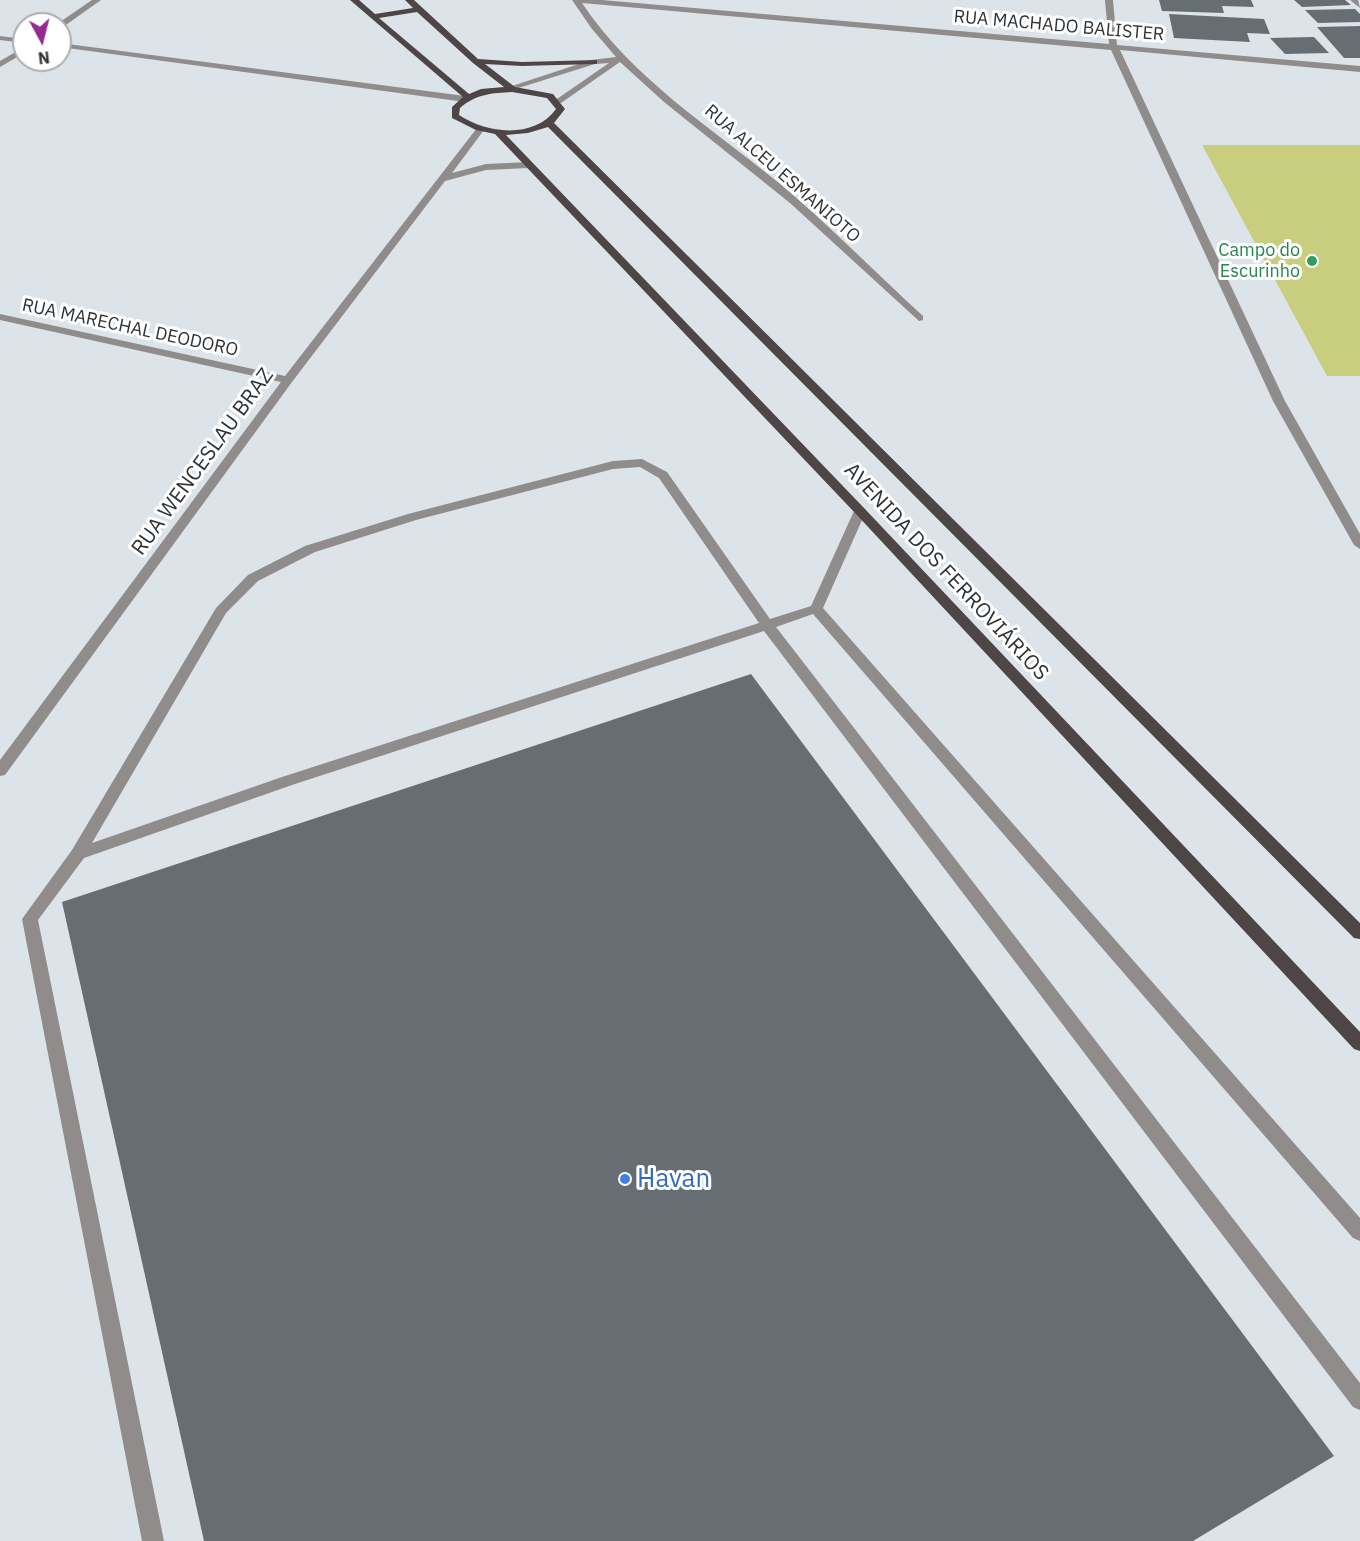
<!DOCTYPE html>
<meta charset="utf-8">
<style>
body{margin:0}
#map{position:relative;width:1360px;height:1541px;overflow:hidden;background:#dce4ea;font-family:"IBM Plex Sans",sans-serif}
canvas{display:block}
.north{position:absolute;left:12px;top:12px;width:60px;height:60px;box-sizing:border-box;background:#fff;border:2px solid #acadaf;border-radius:50%;rotate:173deg;font-size:16px;font-weight:700;line-height:24px;text-align:center;color:#303336}
.north::after{content:'';display:block;margin:auto;width:21px;height:27px;background:#952b8e;clip-path:polygon(50% 0,100% 100%,50% 72%,0 100%)}
</style>
<div id="map">
<canvas width="1360" height="1541"></canvas>
<div class="north">N</div>
</div>
<script>
const c = document.querySelector('canvas').getContext('2d');
c.lineJoin = 'round';
function fillPath(path, color) {
  c.fillStyle = color;
  c.fill(path, 'evenodd');
}
function strokePath(path, color, width, dash) {
  c.strokeStyle = color;
  c.lineWidth = width;
  c.lineCap = dash ? 'butt' : 'round';
  c.setLineDash(dash || []);
  c.stroke(path);
}
function label(font, color, halo, rows, align = 'center') {
  c.font = font + ' "IBM Plex Sans",sans-serif';
  c.lineWidth = 6;
  c.setLineDash([]);
  c.textBaseline = 'middle';
  c.strokeStyle = halo;
  c.fillStyle = color;
  for (const [text, x, y, turn = 0] of rows) {
    c.save();
    c.translate(x, y);
    c.rotate((+turn || 0) * Math.PI / 180);
    c.textAlign = isNaN(turn) ? turn : align;
    if (halo) c.strokeText(text, 0, 0);
    c.fillText(text, 0, 0);
    c.restore();
  }
}
fillPath(new Path2D(`
 M1202,145H1360V376H1327Z`), '#c9cd7e');
fillPath(new Path2D(`
 M1159,0H1251L1254,7L1222,6L1224,13L1162,11Z
 M1294,0H1345L1351,5L1302,7Z
 M1355,9L1360,14V22L1318,23L1305,10Z
 M1169,14L1264,19L1270,34L1247,33L1250,42L1174,38Z
 M1360,26V58H1344L1317,27Z
 M1314,37L1329,53L1285,54L1270,38Z
 M751,674L1334,1456L1193,1541H204L62,902Z`), '#666d73');
fillPath(new Path2D(`
 M92,0H101L63,27L57,24Z
 M572,0H602L1109,44L1105,0H1113L1117,45L1360,66V72L1120,50L1285,401L1360,534V549L1354,545L1273,401L1111,50L582,3C633,79 709,126 779,183C829,225 875,272 923,316V320L919,321L790,203L664,102L620,62L561,103L554,101L609,63L595,64L509,91V87L591,60L616,57L592,29Z
 M1350,0H1358L1360,8Z
 M0,36L24,39V43L0,40Z
 M60,43L465,96L469,99L465,102L60,47Z
 M24,47V53L0,67V61Z
 M477,128L484,130L452,173L486,164L529,162L534,165L529,168L486,170L445,181L292,382L5,775L0,776V760L281,382L0,320V314L285,376Z
 M642,459L667,472L770,619L811,606L854,511L860,507L864,508L866,511L823,608L1360,1218V1241L1353,1238L813,614L776,627L1360,1383V1410L1353,1407L764,631L292,785L84,858L38,920L164,1541H142L22,919L72,850L216,608L248,575L305,546L408,514L613,461ZM640,467L659,478L759,623L282,777L92,843L226,613L258,581L315,552L416,520L613,469Z`), '#908c8c');
fillPath(new Path2D(`
 M350,0H359L375,14L413,8L405,0H414L478,59L522,62L597,60V64H594L522,66L485,64L515,87L553,94L565,109L554,123L1360,923V939L1354,938L548,127L528,133L506,135L864,508L1360,1032V1051L1354,1049L856,514L495,134L476,130L452,118V107L463,97ZM417,12L473,63L504,87L481,89L469,94L379,18ZM512,92L547,98L556,109C535,139 487,134 459,115L460,108C476,94 492,93 512,92Z`), '#4e4646');
for (const [x, y, r, color] of [
 [1312,261,6,"#2e9e5b"],
 [625,1179,6,"#3f7fe0"]
]) {
  const dot = new Path2D();
  dot.arc(x, y, r, 0, 2 * Math.PI);
  c.fillStyle = color;
  c.fill(dot);
  strokePath(dot, '#fff', 2);
}
label('18px', '#303336', '#fff', [
 ["RUA MACHADO BALISTER",1059,26,5],
 ["RUA ALCEU ESMANIOTO",782,174,41],
 ["RUA MARECHAL DEODORO",130,328,12]
]);
label('18px', '#27864d', '#fff', [
 ["Campo do",1300,251],
 ["Escurinho",1300,272]
], 'right');
label('21px', '#303336', '#fff', [
 ["RUA WENCESLAU BRAZ",203,462,-54],
 ["AVENIDA DOS FERROVIÁRIOS",946,572,47]
]);
label('26px', '#366cbe', '#fff', [
 ["Havan",637,1179]
], 'left');
</script>
